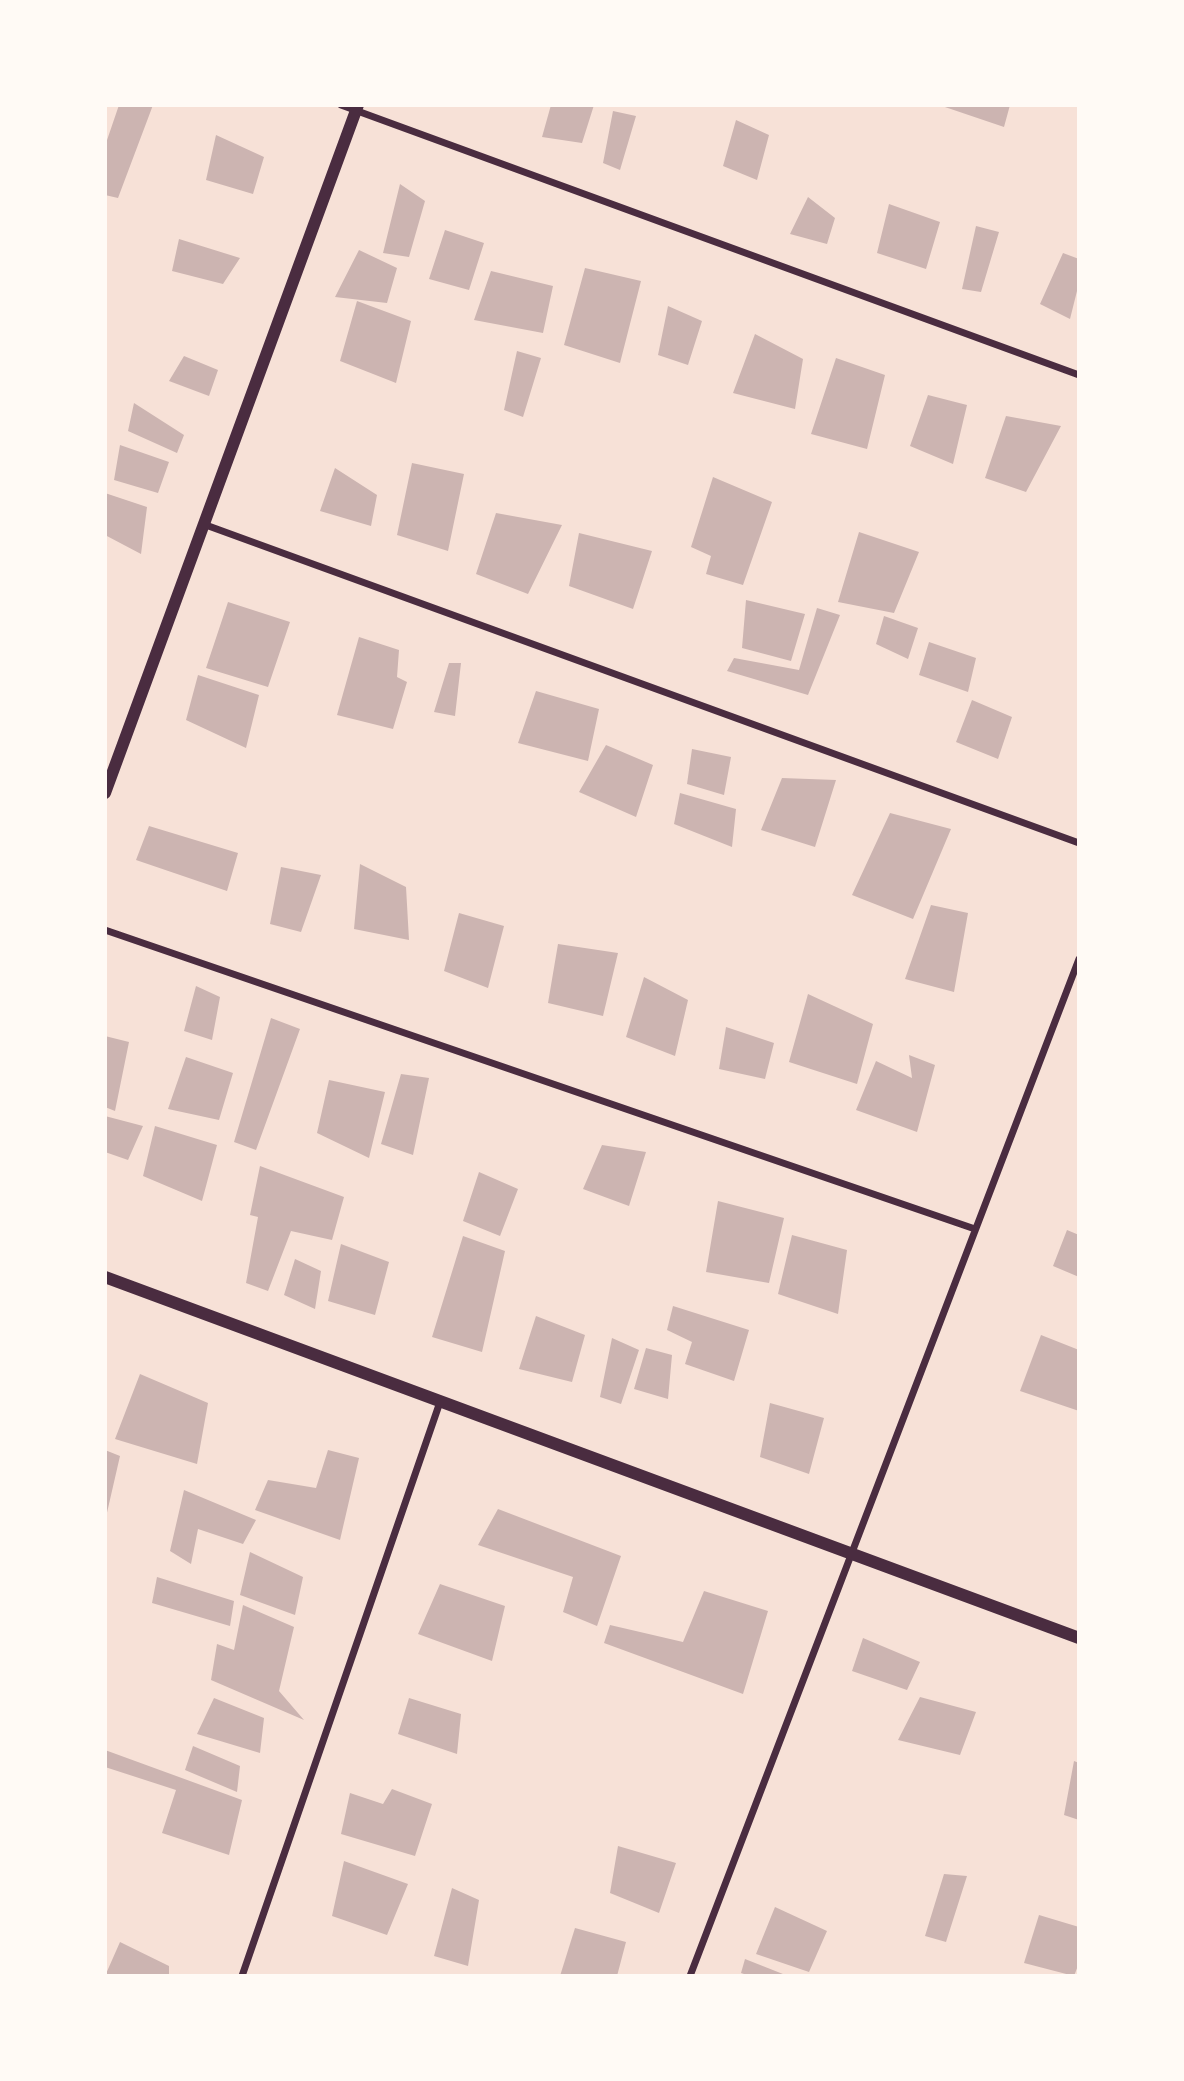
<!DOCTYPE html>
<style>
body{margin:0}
#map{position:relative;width:1184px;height:2081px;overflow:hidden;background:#f7e1d7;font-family:"Sofia Sans Condensed",sans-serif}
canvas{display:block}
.frame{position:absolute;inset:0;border:107px solid #fffaf5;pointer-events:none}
</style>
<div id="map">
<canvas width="1184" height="2081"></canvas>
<div class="frame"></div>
</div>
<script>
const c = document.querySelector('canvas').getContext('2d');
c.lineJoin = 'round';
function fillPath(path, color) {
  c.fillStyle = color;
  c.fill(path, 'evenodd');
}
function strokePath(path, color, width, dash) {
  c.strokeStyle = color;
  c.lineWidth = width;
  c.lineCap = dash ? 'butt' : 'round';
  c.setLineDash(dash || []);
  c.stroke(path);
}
fillPath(new Path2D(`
 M119,105H153L118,198L105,195V146Z
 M551,105H594L582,143L542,137Z
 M939,105H1010L1004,127Z
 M613,111L636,116L620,170L603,163Z
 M736,120L769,135L757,180L723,166Z
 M216,135L264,157L253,194L206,180Z
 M400,184L425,201L409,257L383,253Z
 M808,197L835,218L827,244L790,234Z
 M889,204L940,222L926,269L877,253Z
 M976,226L999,232L981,292L962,289Z
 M445,230L484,243L469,290L429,279Z
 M179,239L240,258L223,284L172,271Z
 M359,250L397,268L387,303L335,297Z
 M1063,253L1079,259V283L1070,319L1040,304Z
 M585,268L641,281L620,363L564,345Z
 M491,271L553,286L543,333L474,320Z
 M357,301L411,321L396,383L340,361Z
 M668,306L702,321L688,365L658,355Z
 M755,334L803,359L795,409L733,393Z
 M517,351L541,358L523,417L504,410Z
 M184,356L218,370L209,396L169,381Z
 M836,358L885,375L867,449L811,434Z
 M928,395L967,405L953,464L910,446Z
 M134,403L184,435L177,453L128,431Z
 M1006,416L1061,426L1026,492L985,478Z
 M120,445L169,462L158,493L114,480Z
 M412,463L464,474L448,551L397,535Z
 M335,468L377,495L371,526L320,511Z
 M713,477L772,502L743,585L706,574L711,556L691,547Z
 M105,493L147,507L141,554L105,535Z
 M496,513L562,525L528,594L476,574Z
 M859,532L919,552L894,613L838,602Z
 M579,533L652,551L633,609L569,586Z
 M746,600L805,614L791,661L742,648Z
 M228,602L290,622L268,687L206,668Z
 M817,608L840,615L808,695L727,671L734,658L799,670Z
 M884,616L918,628L908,659L876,644Z
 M359,637L399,650L397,677L407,682L393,729L337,715Z
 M929,642L976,658L968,692L919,675Z
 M449,663H461L455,716L434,712Z
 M198,675L259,695L246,748L186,720Z
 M536,691L599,709L588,761L518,743Z
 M972,700L1012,717L998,759L956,742Z
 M606,745L653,765L636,817L579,792Z
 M692,749L731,757L724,795L687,784Z
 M782,778L836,780L815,847L761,830Z
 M680,793L736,809L732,847L674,824Z
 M890,813L951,829L913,919L852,895Z
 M149,826L238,853L227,891L136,860Z
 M360,864L406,887L409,940L354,929Z
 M281,867L321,875L301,932L270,924Z
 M931,905L968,913L954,992L905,979Z
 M459,913L504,926L488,988L444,971Z
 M558,944L618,953L603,1016L548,1003Z
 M644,977L688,1000L675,1056L626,1037Z
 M196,986L220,997L212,1040L184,1031Z
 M808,994L873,1024L857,1084L789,1062Z
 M271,1018L300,1029L256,1150L234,1142Z
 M726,1027L774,1043L765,1079L719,1069Z
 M105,1036L129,1042L115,1111L105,1107Z
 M909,1055L935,1065L917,1132L856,1110L876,1061L912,1078Z
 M186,1057L233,1073L219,1120L168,1109Z
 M401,1074L429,1078L413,1155L381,1144Z
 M329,1080L385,1092L369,1158L317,1133Z
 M105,1116L143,1126L128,1160L105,1152Z
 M155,1126L217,1145L202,1201L143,1176Z
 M602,1145L646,1152L629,1206L583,1189Z
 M260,1166L344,1197L332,1240L291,1231L268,1291L246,1283L258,1217L250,1215Z
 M479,1172L518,1189L500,1236L463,1221Z
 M718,1201L784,1218L769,1283L706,1272Z
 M1067,1230L1079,1235V1277L1053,1266Z
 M792,1235L847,1250L838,1314L778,1294Z
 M463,1236L505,1251L482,1352L432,1337Z
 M341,1244L389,1262L375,1315L328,1301Z
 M295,1259L321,1271L315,1309L284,1295Z
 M673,1306L749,1330L734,1381L685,1364L692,1342L667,1330Z
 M536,1316L585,1335L572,1382L519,1369Z
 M1041,1335L1079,1350V1411L1020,1391Z
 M612,1338L639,1350L621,1404L600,1397Z
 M646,1348L672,1355L668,1399L634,1389Z
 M140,1374L208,1403L197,1464L115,1439Z
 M770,1403L824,1418L809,1474L760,1457Z
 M105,1450L120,1456L106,1517H105Z
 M328,1450L359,1458L340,1540L255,1510L268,1480L316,1488Z
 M184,1490L256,1520L243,1544L198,1529L191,1564L170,1551Z
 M498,1509L621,1556L597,1626L563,1612L573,1577L478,1545Z
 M250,1552L303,1577L295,1615L240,1595Z
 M157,1577L234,1601L230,1626L152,1603Z
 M440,1584L505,1606L492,1661L418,1634Z
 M704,1591L768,1611L743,1694L604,1643L610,1625L683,1642Z
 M243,1605L294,1627L279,1691L304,1720L211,1680L217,1644L234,1650Z
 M863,1638L920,1662L907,1690L852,1671Z
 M920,1697L976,1712L960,1755L898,1740Z
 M214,1698L264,1718L260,1753L197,1734Z
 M409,1698L461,1714L457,1754L398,1734Z
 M193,1746L240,1766L237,1792L185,1770Z
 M105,1750L242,1800L229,1855L162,1833L176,1790L105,1767Z
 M1074,1761L1079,1763V1820L1064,1815Z
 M392,1789L432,1804L415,1856L341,1834L350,1793L383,1804Z
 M618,1846L676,1863L659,1913L610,1893Z
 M344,1861L408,1884L387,1935L332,1916Z
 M944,1874L967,1876L946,1942L925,1936Z
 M452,1888L479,1900L468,1966L434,1956Z
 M775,1907L827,1931L809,1972L756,1954Z
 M1039,1915L1079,1927V1963L1074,1976L1024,1963Z
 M575,1928L626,1942L617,1976H560Z
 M120,1942L169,1966V1976H105Z
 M745,1959L788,1976H750L741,1973Z`), '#ccb4b1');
strokePath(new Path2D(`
 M341,105L1079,375
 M203,524L1079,843
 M105,930L975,1229
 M242,1976L440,1402
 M690,1976L1079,959`), '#4a2c40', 7);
strokePath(new Path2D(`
 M105,793L358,105
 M105,1277C429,1398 755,1515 1079,1638`), '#4a2c40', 12);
</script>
